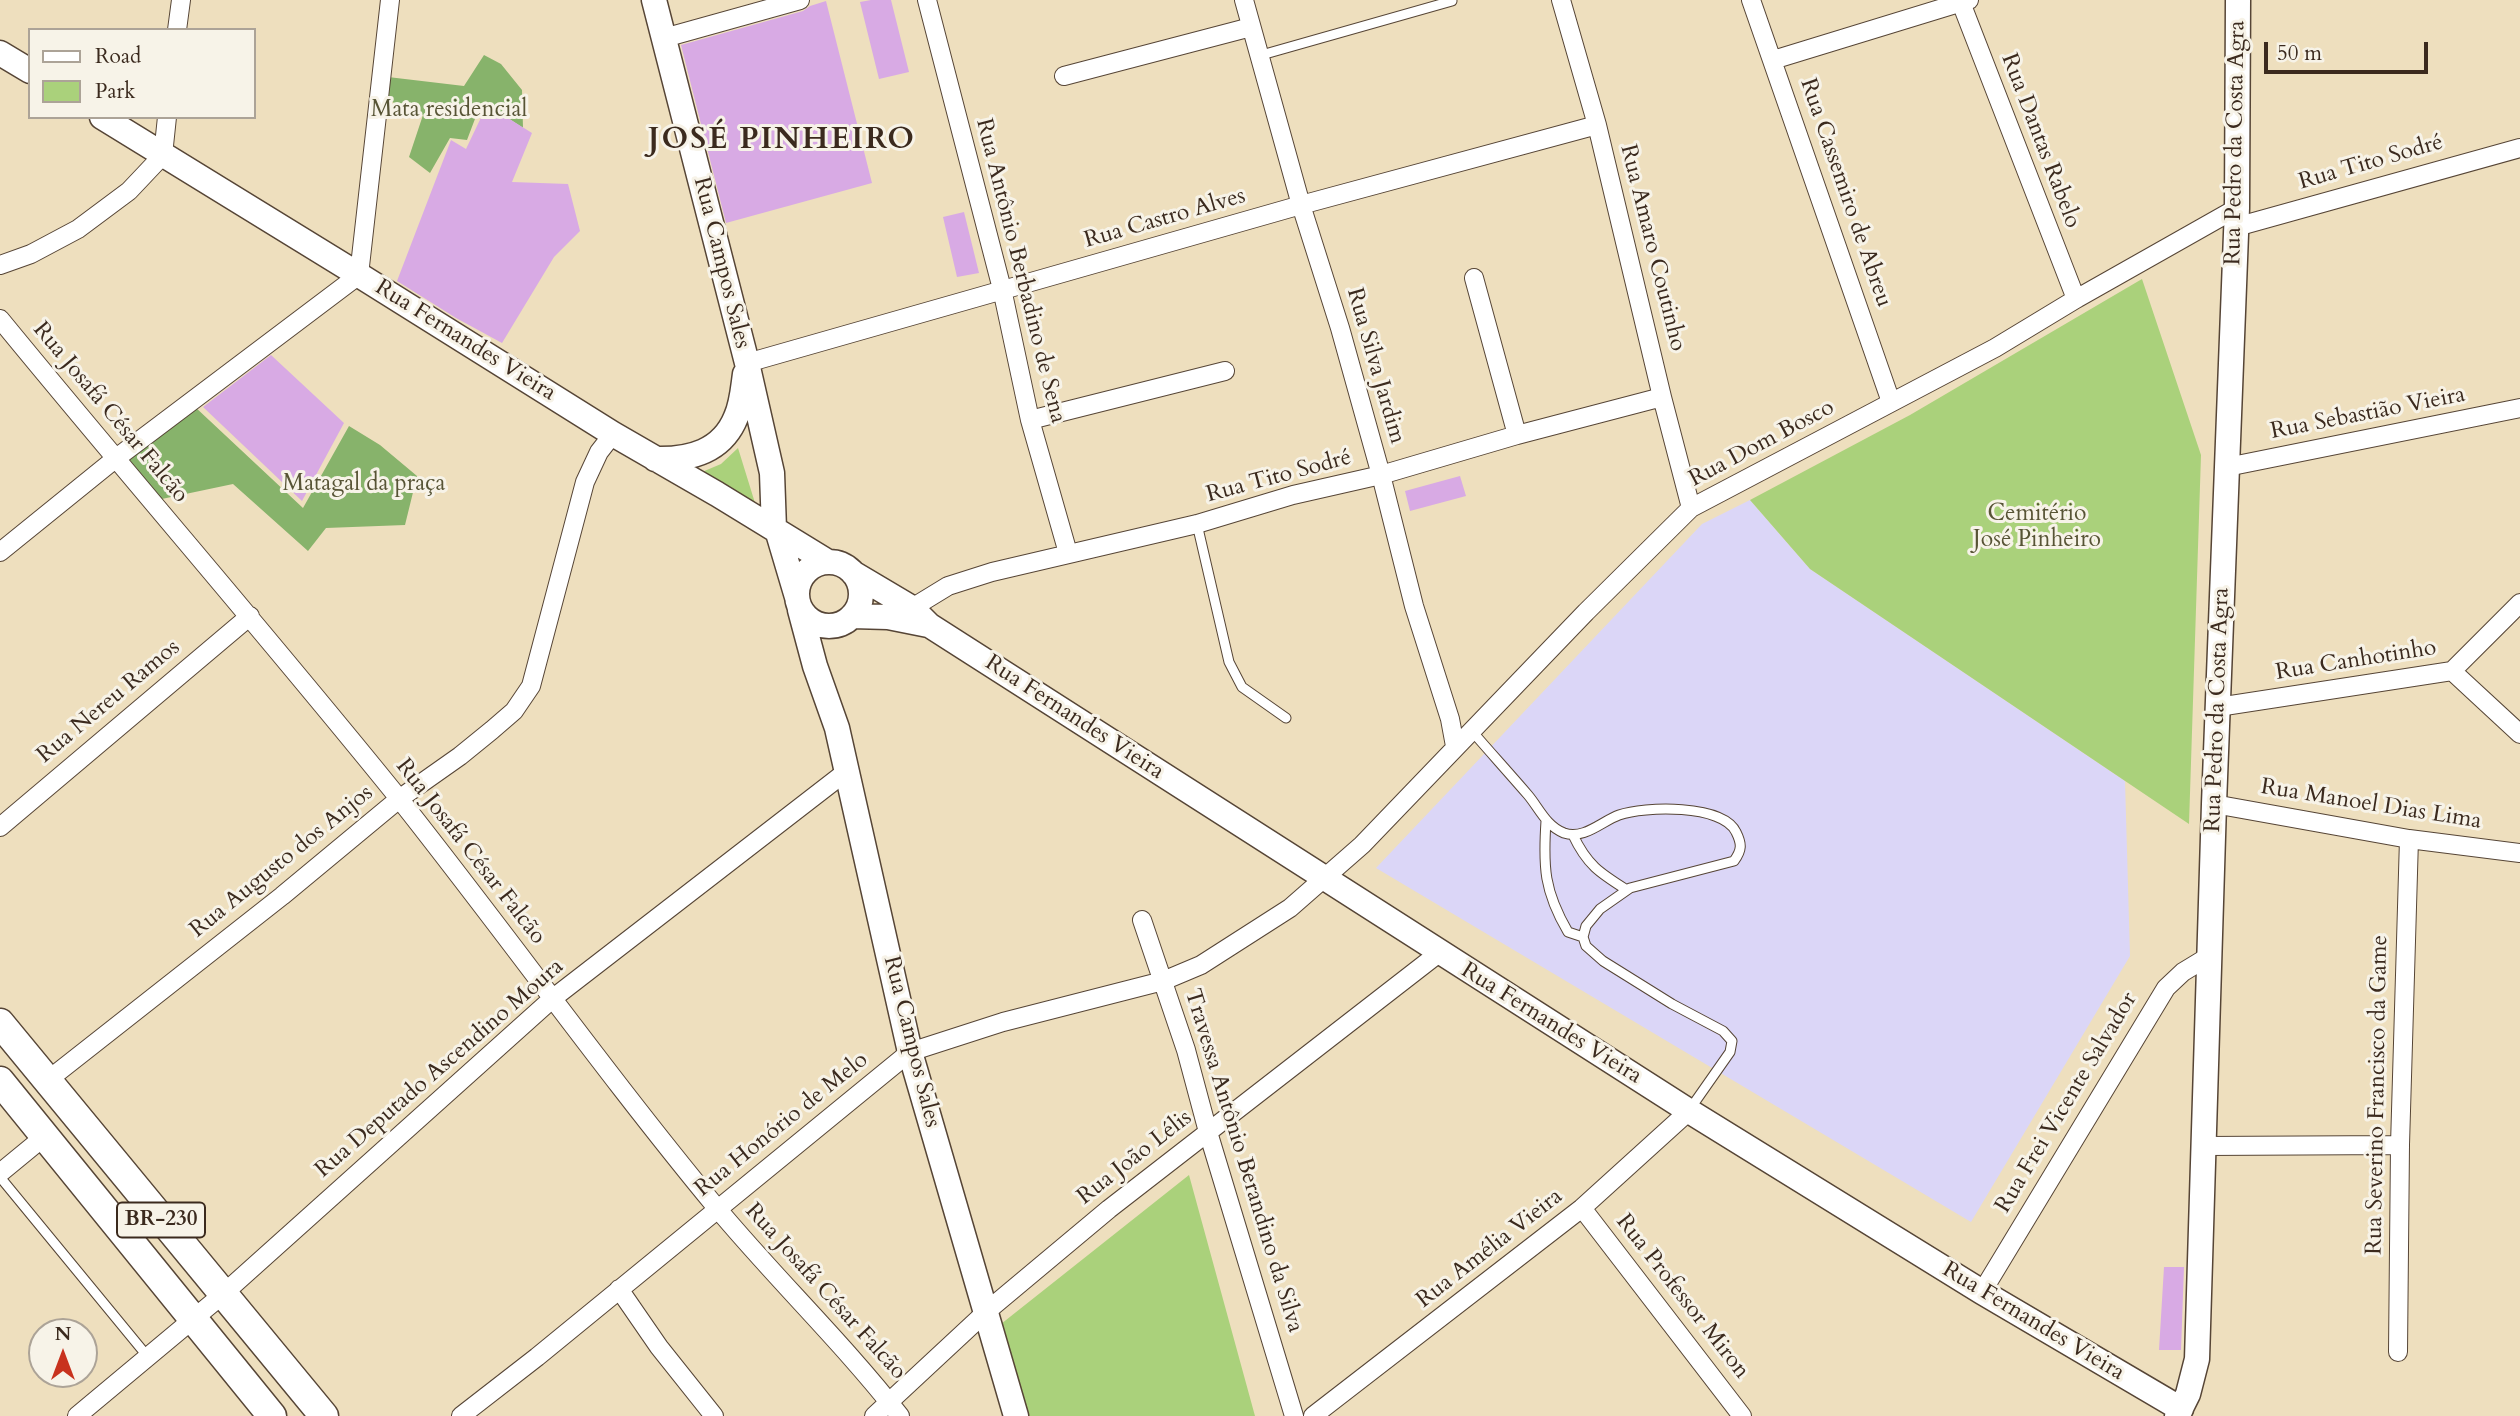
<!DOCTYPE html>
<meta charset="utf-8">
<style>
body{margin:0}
#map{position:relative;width:2520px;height:1416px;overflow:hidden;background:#eedfbe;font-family:Cardo,serif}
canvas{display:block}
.legend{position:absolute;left:28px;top:28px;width:228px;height:91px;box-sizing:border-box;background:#f7f3e8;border:2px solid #aca397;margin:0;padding:9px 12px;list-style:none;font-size:21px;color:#3b2a1e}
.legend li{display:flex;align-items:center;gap:14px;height:35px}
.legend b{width:35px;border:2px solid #aca397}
.north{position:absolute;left:28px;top:1318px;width:70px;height:70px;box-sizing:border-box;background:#f7f3e8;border:2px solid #aca397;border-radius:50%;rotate:0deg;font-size:19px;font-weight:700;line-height:28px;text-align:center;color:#3b2a1e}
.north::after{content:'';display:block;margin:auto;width:24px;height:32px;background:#c8321e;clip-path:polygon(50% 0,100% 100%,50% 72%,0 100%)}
.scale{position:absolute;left:2264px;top:42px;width:164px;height:32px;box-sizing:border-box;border:4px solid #3b2a1e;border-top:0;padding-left:9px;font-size:21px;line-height:24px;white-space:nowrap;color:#3b2a1e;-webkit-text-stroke:5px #f7f3e8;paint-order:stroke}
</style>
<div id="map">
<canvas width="2520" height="1416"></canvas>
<ul class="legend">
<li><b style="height:9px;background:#fff"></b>Road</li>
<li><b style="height:19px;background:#aad17b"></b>Park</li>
</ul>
<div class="north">N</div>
<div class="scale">50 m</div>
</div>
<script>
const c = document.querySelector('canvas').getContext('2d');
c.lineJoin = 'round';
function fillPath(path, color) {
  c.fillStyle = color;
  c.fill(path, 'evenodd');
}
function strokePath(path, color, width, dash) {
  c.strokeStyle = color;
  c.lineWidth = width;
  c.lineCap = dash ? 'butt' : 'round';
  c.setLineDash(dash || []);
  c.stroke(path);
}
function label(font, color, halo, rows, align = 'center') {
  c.font = font + ' Cardo,serif';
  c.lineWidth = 6;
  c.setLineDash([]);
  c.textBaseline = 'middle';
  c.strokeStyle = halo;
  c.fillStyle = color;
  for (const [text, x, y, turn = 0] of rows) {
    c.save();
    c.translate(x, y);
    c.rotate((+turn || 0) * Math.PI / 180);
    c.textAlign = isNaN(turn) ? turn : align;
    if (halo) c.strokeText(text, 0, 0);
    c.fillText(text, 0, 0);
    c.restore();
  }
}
fillPath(new Path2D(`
 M1750,500L1810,569L2125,781L2130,956L1971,1222L1376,868L1702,524Z`), '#dbd6f7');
fillPath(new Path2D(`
 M2142,279L2201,455L2189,824L1810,569L1750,500L1910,415Z
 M738,448L755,503L702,472L721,464Z
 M1189,1175L1255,1416H1025L1001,1324Z`), '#aad17b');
fillPath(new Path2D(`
 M484,55L501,64L522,90L523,128L487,104L481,103L467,140L450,138L430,173L409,157L423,115L385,99L388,77L464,86Z
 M194,406L303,508L349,426L380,445L417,476L405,525L326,528L308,551L233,484L157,500L124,460Z`), '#87b36b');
fillPath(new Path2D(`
 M871,0H891L909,72L879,79L860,2Z
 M826,1L872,183L726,223L681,45L803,11L810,6Z
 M487,105L532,133L512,182L568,184L580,231L554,257L502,343L456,318L397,281L451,140L466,149Z
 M964,212L979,273L957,277L943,217Z
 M271,355L344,423L302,501L203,407Z
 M1460,476L1466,496L1410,511L1405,491Z
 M2164,1267H2184L2181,1350H2159Z`), '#d8aae4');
const lane = new Path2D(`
 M1258,56L1452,1
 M1197,524L1229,662L1242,687L1286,718
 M1471,730C1490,752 1509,773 1528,795C1539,808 1546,826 1564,833C1584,840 1602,821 1619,815C1644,806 1723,804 1736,832C1742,844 1742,850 1734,861L1630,888L1600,909L1586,926L1583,937L1586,946L1603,961L1672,1004L1723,1031L1732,1041L1730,1052L1690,1109
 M1546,821C1543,867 1544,891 1568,932L1583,937
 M1573,835C1587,865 1600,873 1627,890
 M0,1177L148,1357`);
const street = new Path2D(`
 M927,0L1002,289L1030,420L1068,553
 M1244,0L1301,205L1340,328L1381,475L1414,606L1450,719L1455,746
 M1561,0L1597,125L1662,397L1691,508
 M1751,0L1891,402
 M1960,0L2076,299
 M177,30L181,0
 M664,38L800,0
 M1773,60L1969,0
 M1064,76L1251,27
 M2236,227L2520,148
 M0,265L31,254L78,229L129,191L163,155L167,117
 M1474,278L1517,435
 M0,319C131,479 267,635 397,796C505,932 606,1074 716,1207C776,1279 843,1343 900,1416
 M747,363L1301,205L1597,125
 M1030,420L1225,371
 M2227,467L2520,408
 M0,552L115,459L359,275L390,0
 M912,608L948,586L992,572L1197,524L1293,495L1381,475L1517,435L1662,397
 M2452,671L2520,603
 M2452,671L2520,734
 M2218,707L2452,671
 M2214,804L2409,839L2520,853
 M0,827L250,616
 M1142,920L1186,1050L1208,1132L1294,1416
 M48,1080L282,896L399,799L460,756L492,730L514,711L531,686L585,482L599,452L613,434
 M2204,1146L2400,1145
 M0,1173L45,1136
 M1582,1208L1742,1416
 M619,1289L659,1347L714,1416
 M1982,1292L2166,988L2183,972L2211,955
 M2398,1352L2400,1145L2409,839
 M77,1416L222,1295L552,999L847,771
 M461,1416L537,1357L910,1052L1003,1022L1163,981L1201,965L1290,908L1362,845L1586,612L1691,508L1995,348L2076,299L2237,208
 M874,1416L987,1311L1109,1209L1439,953
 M1313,1416L1582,1208L1689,1111`);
const secondary = new Path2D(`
 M654,0L747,363L772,473L774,529
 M0,53L30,71
 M102,117L359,275L613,434L717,494L828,562
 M655,459C689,460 722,452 736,417C742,404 743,388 745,374
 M778,533L797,597
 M797 594a32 32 0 1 1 64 0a32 32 0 1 1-64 0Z
 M853,573L912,608L929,625L1689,1111L1982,1292L2181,1409
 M800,610L815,666L837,728L910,1052L1016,1416
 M852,616L888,617L928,625
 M2177,1416L2188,1394L2197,1359L2214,804L2237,208L2238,0`);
const primary = new Path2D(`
 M0,1023L324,1416
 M0,1081L272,1416`);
strokePath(lane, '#564536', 11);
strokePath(street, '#564536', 20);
strokePath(secondary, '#564536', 27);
strokePath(primary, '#564536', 31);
strokePath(lane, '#fff', 9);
strokePath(street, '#fff', 18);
strokePath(secondary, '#fff', 24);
strokePath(primary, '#fff', 28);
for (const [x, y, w] of [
 [161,1220,88]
]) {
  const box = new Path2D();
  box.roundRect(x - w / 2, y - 17.5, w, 35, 5);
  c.fillStyle = '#f7f3e8';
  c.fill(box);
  strokePath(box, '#3b2a1e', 2);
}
label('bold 21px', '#3b2a1e', null, [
 ["BR-230",161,1220]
]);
label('23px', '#575435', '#f7f3e8', [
 ["Mata residencial",449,111],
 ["Matagal da praça",364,485],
 ["Cemitério",2037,515],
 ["José Pinheiro",2037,541]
]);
label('23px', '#3b2a1e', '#f7f3e8', [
 ["Rua Dantas Rabelo",2040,141,69],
 ["Rua Pedro da Costa Agra",2236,143,-89],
 ["Rua Tito Sodré",2371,163,-16],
 ["Rua Cassemiro de Abreu",1845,193,71],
 ["Rua Castro Alves",1165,219,-16],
 ["Rua Amaro Coutinho",1652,248,76],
 ["Rua Campos Sales",721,263,76],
 ["Rua Antônio Berbadino de Sena",1020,271,76],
 ["Rua Fernandes Vieira",465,341,32],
 ["Rua Silva Jardim",1375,366,74],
 ["Rua Josafá César Falcão",110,413,50],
 ["Rua Sebastião Vieira",2368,414,-11],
 ["Rua Dom Bosco",1762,444,-28],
 ["Rua Tito Sodré",1279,477,-15],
 ["Rua Canhotinho",2356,661,-9],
 ["Rua Nereu Ramos",109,702,-40],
 ["Rua Pedro da Costa Agra",2218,710,-88],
 ["Rua Fernandes Vieira",1074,718,33],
 ["Rua Manoel Dias Lima",2371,805,9],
 ["Rua Josafá César Falcão",470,852,52],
 ["Rua Augusto dos Anjos",282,862,-39],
 ["Rua Fernandes Vieira",1551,1024,32],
 ["Rua Campos Sales",911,1042,76],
 ["Rua Deputado Ascendino Moura",440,1069,-41],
 ["Rua Severino Francisco da Game",2378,1095,-89],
 ["Rua Frei Vicente Salvador",2067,1103,-59],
 ["Rua Honório de Melo",782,1125,-39],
 ["Rua João Lélis",1135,1158,-38],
 ["Travessa Antônio Berandino da Silva",1243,1161,73],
 ["Rua Amélia Vieira",1490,1249,-38],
 ["Rua Josafá César Falcão",825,1292,48],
 ["Rua Professor Miron",1682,1297,52],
 ["Rua Fernandes Vieira",2033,1322,31]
]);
c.letterSpacing = '2px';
label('bold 30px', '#3b2a1e', '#f7f3e8', [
 ["JOSÉ PINHEIRO",782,141]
]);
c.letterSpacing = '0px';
</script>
